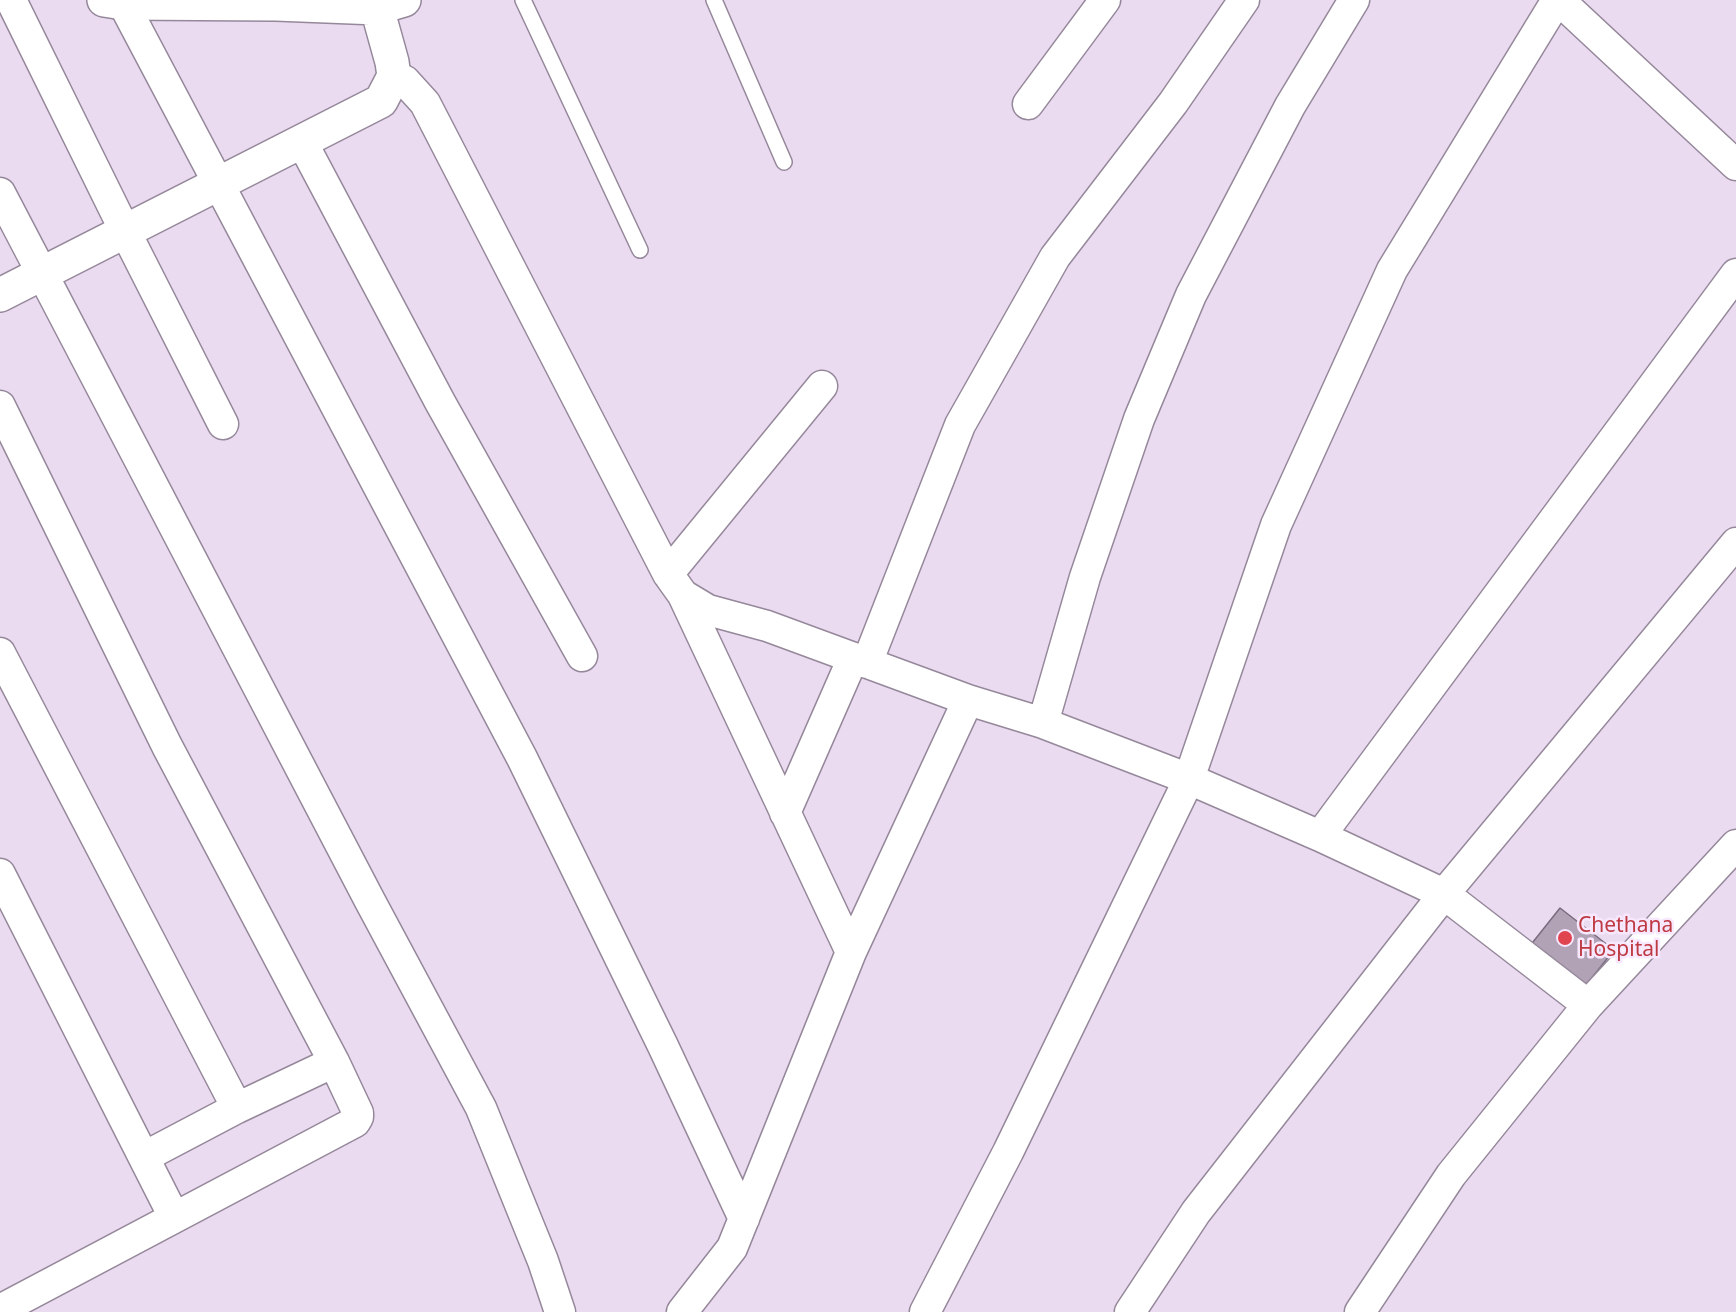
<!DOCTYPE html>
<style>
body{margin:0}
canvas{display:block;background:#eadbf0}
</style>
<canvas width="1736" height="1312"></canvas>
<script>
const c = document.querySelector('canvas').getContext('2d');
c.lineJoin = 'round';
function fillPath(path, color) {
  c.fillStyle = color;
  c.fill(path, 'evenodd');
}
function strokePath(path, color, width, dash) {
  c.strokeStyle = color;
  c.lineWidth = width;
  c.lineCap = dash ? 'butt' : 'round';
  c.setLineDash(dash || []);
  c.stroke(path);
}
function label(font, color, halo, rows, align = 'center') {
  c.font = font + ' "Noto Sans",sans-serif';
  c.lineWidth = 5;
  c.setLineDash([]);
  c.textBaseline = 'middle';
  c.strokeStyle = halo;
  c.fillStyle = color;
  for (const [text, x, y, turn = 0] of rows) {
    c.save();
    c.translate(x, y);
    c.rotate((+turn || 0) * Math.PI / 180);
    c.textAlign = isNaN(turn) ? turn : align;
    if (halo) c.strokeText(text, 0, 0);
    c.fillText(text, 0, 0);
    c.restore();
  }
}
const building = new Path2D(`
 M1560,908L1614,950L1583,989L1529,947Z`);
fillPath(building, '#b1a2b6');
strokePath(building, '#796c7f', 1.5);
const lane = new Path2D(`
 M523,0L640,250
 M714,0L784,162`);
const street = new Path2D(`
 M11,0L125,231L223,424
 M1559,0L1736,165
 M123,3L522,758L663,1046L744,1219
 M394,76L405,81L425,103L668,574L683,595L851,952
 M1028,104L1105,0
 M302,142L440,402L582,656
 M0,193L370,901L481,1108L543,1261L560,1312
 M0,406L167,746L334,1062L358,1113V1117L355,1122L0,1310
 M668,574L822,386
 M683,595L708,610L767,626L968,700L1043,723L1189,779L1320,836L1444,894L1588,1005
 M0,653L237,1108
 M867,663L960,425L1055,257L1173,103L1244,0
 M1043,723L1085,577L1139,419L1191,295L1290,106L1354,0
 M785,813L853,658
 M1320,836L1736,274
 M0,874L174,1217
 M144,1157L237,1108L334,1062
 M682,1312L732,1248L851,952L968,700
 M925,1312L1008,1152L1189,779L1276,525L1392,270L1557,0
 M1130,1312L1196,1212L1444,894L1736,543
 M1360,1312L1451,1175L1588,1005L1736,845`);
const secondary = new Path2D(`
 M104,0L123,3L276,4L377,8L404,0
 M0,295L381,101L394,76L392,62L377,8`);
strokePath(lane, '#96889b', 18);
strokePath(street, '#96889b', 33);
strokePath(secondary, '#96889b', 36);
strokePath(lane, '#fff', 15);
strokePath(street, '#fff', 30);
strokePath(secondary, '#fff', 33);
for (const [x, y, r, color] of [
 [1565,938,8,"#e0444e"]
]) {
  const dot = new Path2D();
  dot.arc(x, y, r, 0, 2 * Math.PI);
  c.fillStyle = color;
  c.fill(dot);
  strokePath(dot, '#f7e8fe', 2);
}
label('21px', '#be3a42', '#f7e8fe', [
 ["Chethana",1578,926],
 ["Hospital",1578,950]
], 'left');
</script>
